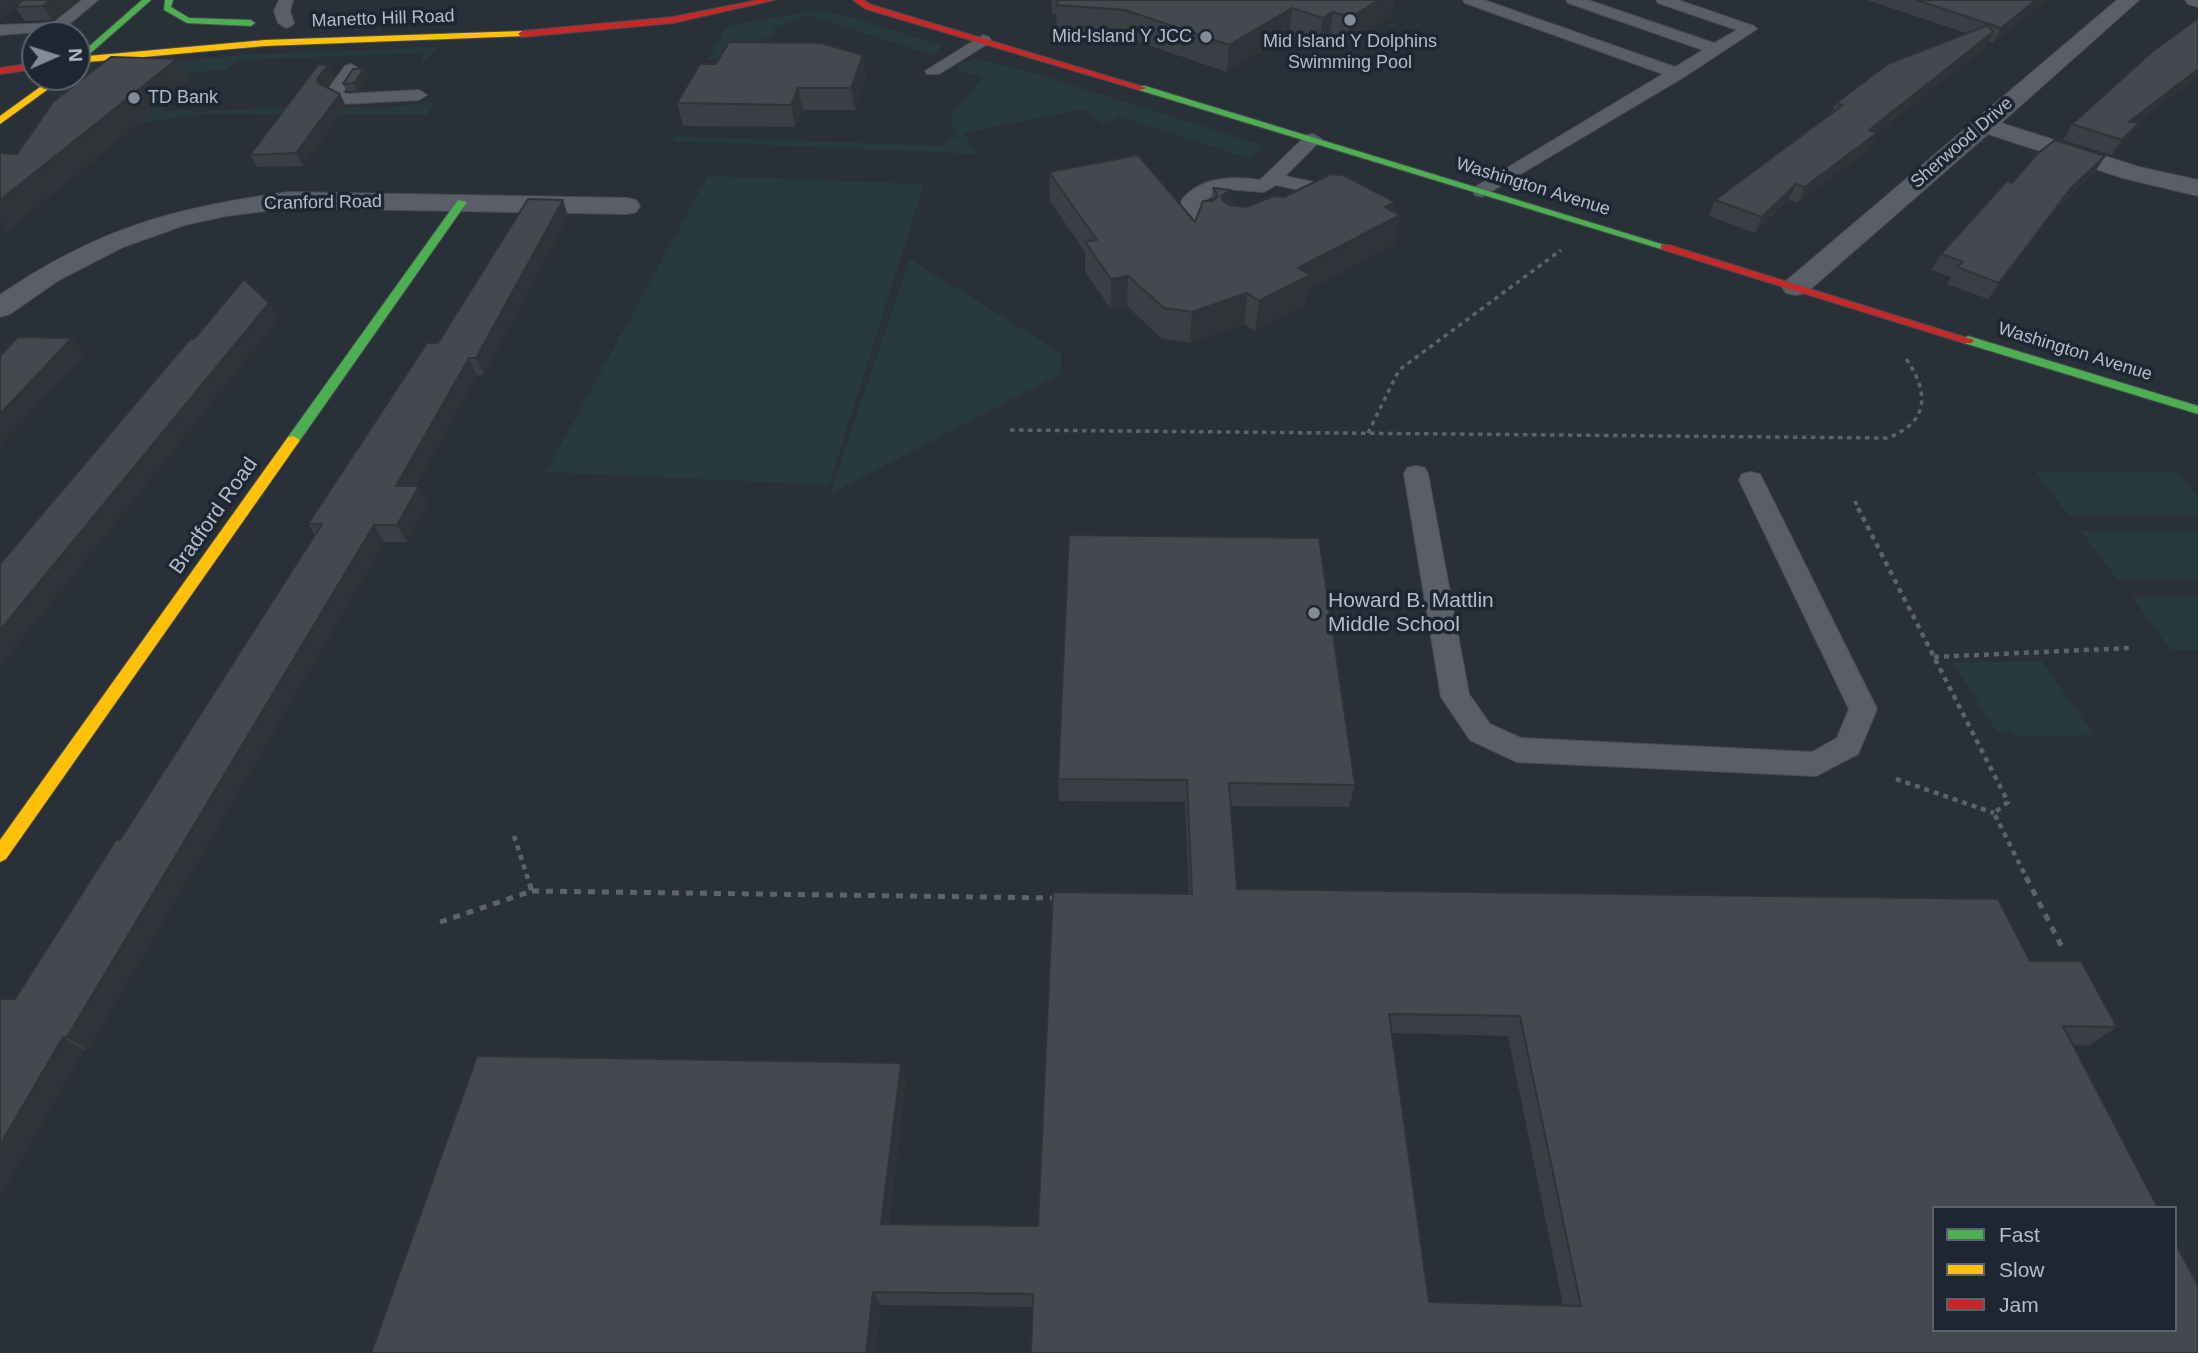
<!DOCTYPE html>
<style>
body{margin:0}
#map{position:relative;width:2198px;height:1353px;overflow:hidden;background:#2a3038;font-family:Arial,sans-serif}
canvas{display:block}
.legend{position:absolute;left:1932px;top:1206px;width:245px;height:126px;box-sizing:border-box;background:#1d2633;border:2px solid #59626f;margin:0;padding:9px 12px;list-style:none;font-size:21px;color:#b4bcc9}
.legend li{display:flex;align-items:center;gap:14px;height:35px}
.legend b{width:35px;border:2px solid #59626f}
.north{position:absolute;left:21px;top:21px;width:70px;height:70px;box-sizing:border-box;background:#1d2633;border:2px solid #59626f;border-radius:50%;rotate:87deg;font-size:19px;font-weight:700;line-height:28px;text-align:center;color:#b4bcc9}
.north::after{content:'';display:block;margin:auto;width:24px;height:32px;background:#848b96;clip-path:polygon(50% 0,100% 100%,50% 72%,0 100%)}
</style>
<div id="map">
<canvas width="2198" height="1353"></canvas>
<ul class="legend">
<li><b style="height:9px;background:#4caf50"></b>Fast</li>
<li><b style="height:9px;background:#ffc107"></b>Slow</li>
<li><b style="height:9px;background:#c62828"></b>Jam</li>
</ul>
<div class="north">N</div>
</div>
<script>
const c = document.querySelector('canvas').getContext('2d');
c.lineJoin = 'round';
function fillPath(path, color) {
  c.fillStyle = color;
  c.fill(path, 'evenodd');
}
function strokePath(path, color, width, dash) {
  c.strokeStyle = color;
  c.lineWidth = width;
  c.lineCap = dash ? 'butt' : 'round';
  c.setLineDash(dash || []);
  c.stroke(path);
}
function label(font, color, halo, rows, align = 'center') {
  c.font = font + ' Arial,sans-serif';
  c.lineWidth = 7;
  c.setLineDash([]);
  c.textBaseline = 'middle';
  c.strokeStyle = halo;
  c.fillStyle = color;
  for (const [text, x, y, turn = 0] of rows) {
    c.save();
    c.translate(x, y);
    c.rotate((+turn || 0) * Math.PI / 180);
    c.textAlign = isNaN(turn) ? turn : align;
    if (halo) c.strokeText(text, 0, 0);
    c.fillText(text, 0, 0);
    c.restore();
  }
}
fillPath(new Path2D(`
 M815,11L843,15L943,46L932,55L808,15L772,29L776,33L757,43L741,60H708L727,26Z
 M439,47L424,62H420L424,53L237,60L227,70L190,72L189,74H195L193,76L141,75L154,65L188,60L243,55Z
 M974,58L1027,71L1265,146L1250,159L1119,116L1107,123H1100L1085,109L964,133L977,154L672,141L675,136L946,146L950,138H957L950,117L983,77L958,71L959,65Z
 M429,102L434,105L426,115L202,114L149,122L39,132L92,105L165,107L163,111L190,110L191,112L302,106L394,107Z
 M708,176L924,184L829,485L546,472Z
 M910,259L1061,353V374L830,494Z
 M2036,472H2176L2198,497V515H2068Z
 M2081,531H2198V579H2117Z
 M2132,597H2198V650H2171Z
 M2042,661L2094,735L2017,737L2010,731H1996L1953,663Z`), '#273a3e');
const lane = new Path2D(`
 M82,0H98L62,30L0,35V25L53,23Z
 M279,0H293L290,11L294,23L291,26L286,28L278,23L274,11Z
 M1463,0H1484L1675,67L1703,50L1568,3L1566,0H1588L1714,43L1737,30L1658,3L1656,0H1678L1754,26L1757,29L1684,77L1482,197L1475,195L1473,191L1475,187L1663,74L1465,3Z
 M983,35L989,37L991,40L989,43L939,74H927L925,71Z
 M351,64L359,69L343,92L346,94L419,90L427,95L419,100L343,104L325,93L345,66Z
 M1313,134L1322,139L1285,176L1351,190L1353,194L1351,198L1344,200L1276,185L1264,192L1225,189L1200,203L1204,214L1214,224L1211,228H1197L1185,216L1181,201C1199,177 1233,176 1260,180L1307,135Z
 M1416,466L1425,468L1428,474L1469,694L1490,724L1521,738L1812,752L1837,738L1849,709L1739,480L1742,474L1751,472L1760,474L1877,709L1858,754L1816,776L1517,762L1470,740L1441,697L1404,474L1407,468Z`);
const street = new Path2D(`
 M2117,0H2139L2001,123L2139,167L2198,180V196L2123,178L1988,134L1806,293L1796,295L1786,293L1782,287L1786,281Z
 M2185,0H2198V7L2188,4Z
 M289,192L627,198L636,200L640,206L636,212L627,214L289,208L226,216L185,225L123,247L59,280L10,314L0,317V295C96,229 175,207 289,192Z`);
const fast = new Path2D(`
 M142,0H151L77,65V57Z
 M165,0H173L171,7L189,18L251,20L255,23L251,26L187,23L164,10Z
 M1139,86H1145L1671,247L1661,249L1139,90Z
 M458,200L467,202L298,443H288V437Z
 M1968,336L2198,406V414L1964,343L1962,340Z`);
const slow = new Path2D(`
 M522,31L526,34L525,36L265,46L77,63V57L265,40Z
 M54,77H65L0,124V116Z
 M293,436L300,440L298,443L6,859L0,862V840L288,437Z`);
const jam = new Path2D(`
 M758,0H774L673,23L522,37L518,34L522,31L673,17Z
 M853,0H863L872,5L1147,88L1139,90L866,9Z
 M35,63V69L0,74V68Z
 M1661,245H1669L1974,340L1972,343H1964L1661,249Z`);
strokePath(lane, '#484c53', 2);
strokePath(street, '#484c53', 2);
strokePath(fast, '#484c53', 2);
strokePath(slow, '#484c53', 2);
strokePath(jam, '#484c53', 2);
strokePath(new Path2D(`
 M1010,430L1887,438C1931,422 1929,390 1904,356
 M1368,433L1399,370L1561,250
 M1855,501L1859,510`), '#5d636a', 3.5, [4.5, 4.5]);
strokePath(new Path2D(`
 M1858,508L2008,802L1994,813L2027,879
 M1934,657L2129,648
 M1896,779L1994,813
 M514,836L528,879`), '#5d636a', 4.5, [5, 5]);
strokePath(new Path2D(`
 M2026,877L2064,951
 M532,891L1057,898
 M440,922L532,891L527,877`), '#5d636a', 5, [7, 7]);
fillPath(lane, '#5a5e66');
fillPath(street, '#5a5e66');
fillPath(fast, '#4caf50');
fillPath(slow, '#ffc107');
fillPath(jam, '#c62828');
fillPath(new Path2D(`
 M0,0H79L52,20L25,21L16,8Z
 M1051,0H1394L1391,16L1347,44L1329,39L1319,45L1289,35L1227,72L1124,37L1057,32L1056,14H1052Z
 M1867,0H2046L1993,43L1988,41L1985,47L1876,134L1869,149L1798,203L1789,200L1755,233L1709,216L1715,200L1831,114L1836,103L1966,33Z
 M328,65L333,77L326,87L346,106L303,166L257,167L250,155Z
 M364,69L368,76L357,91H347L343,84Z
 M866,77L855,110H803L795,127L683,126L677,103Z
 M2140,122L2129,138L2111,155L2063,140L2072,124Z
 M2105,156L2095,172L2060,205L1988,299L1947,284L1951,277L1931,270L1941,254Z
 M1049,172L1195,222L1212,201L1213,188L1231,190L1230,205L1246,207L1393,212L1394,245L1307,291L1305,305L1255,331L1244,324L1190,343L1162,339L1127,306L1111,309L1085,272V252L1050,201Z
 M568,216L484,375H477L415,486H419L428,503L407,542H384L88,1050H84L0,1196V999H15L120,840L315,535L308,524L438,343Z
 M1069,535L1355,785L1349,807L1231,806L1237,889L2030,961L2117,1027L2088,1046L2074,1045L2198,1353L1032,1307L881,1305L875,1353H371L906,1081L889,1224L1038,1226L1189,894L1185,802L1059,801L1058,779ZM1391,1033L1508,1036L1563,1305L1429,1302Z`), '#3a3f45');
fillPath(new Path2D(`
 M0,0H26L15,7L16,8L0,20Z
 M51,0H79L52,20L43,6Z
 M1379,0H1394L1391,16L1347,44L1351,17Z
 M2036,0H2046L1993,43L2001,28Z
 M1292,8L1289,35L1227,72L1229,45Z
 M1333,12L1329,39L1319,45L1323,18Z
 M1993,32L1985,47L1876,134L1869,149L1798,203L1805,187L1869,130Z
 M863,55L866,77L855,110L851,88Z
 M177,59L190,81L7,232L0,222V200Z
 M328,65L333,77L323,91L318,83L317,79Z
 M364,69L368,76L357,91L354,83Z
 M2198,69V76L2119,138L2129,122Z
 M798,88L803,110L795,127L791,105Z
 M340,94L346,106L303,166L296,153Z
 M2140,122L2129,138L2111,155L2122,140Z
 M2105,156L2095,172L2060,205L1988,299L1999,283L2070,189Z
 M1796,184L1789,200L1755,233L1762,217Z
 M1231,190L1228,219L1220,225L1222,195Z
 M563,200L568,216L484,375L476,358Z
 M1395,202L1391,220L1400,215L1394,245L1307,291L1305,305L1255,331L1259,301L1298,268L1385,207Z
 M1128,276L1127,306L1111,309V279Z
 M1247,293L1244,324L1190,343L1192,312Z
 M269,303L279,319L0,667V630Z
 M72,338L85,354L0,446V414Z
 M469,358L477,375L406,502L396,486Z
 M419,486L428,503L407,542L397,525Z
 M374,525L384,542L88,1050L67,1037Z
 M63,1037L84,1050L0,1196V1145Z
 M901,1063L906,1081L888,1238L881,1224Z
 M873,1292L881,1305L875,1353H866Z`), '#303338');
const building = new Path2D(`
 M23,0H51L43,6L15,7Z
 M1058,0H1379L1351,17L1333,12L1323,18L1292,8L1229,45L1125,10L1056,5Z
 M1917,0H2036L2001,28Z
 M2198,18V69L2129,122H2140L2122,140L2072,124L2152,52Z
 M1988,25L1993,32L1869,130L1877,133L1805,187L1796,184L1762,217L1715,200L1843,105L1836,103L1888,64Z
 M729,42L821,43L863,55L851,88H798L791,105L677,103L700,64H716Z
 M111,57L177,59L0,200V153L17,154L54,101Z
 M318,65H328L317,79L318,83L340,94L296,153L250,155Z
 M353,69H364L354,83L343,84Z
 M2055,140L2105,156L2070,189L1999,283L1957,267L1963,262L1941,254L2007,181L2012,183L2037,154Z
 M1138,155L1195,222L1203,201H1213L1218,196L1213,188L1231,190L1222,195V200L1229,205L1246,207L1274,196L1284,197L1331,174L1343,175L1395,202L1385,207L1400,215L1298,268L1310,275L1259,301L1247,293L1192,312L1164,308L1128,276L1111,279L1085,242L1097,240L1049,172Z
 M528,199L563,200L476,358H469L396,486H419L397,525H374L67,1037H63L0,1145V999H15L116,840H120L322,524H308L427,343H438Z
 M244,279L269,303L0,630V564L190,339H194Z
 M18,337L72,338L0,414V356Z
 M1069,535L1319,538L1355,785L1229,783L1237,889L1998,899L2030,961H2081L2117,1027L2063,1026L2158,1208H1934V1330H2175V1242L2198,1286V1353H1031L1033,1294L873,1292L866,1353H371L477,1056L901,1063L881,1224L1038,1226L1053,892L1192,894L1187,780L1058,779ZM1389,1014L1520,1016L1581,1306L1429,1302Z`);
fillPath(building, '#444950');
strokePath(building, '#303338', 2);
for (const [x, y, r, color] of [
 [1350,20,7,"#848b96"],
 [1206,37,7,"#848b96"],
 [134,98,7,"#848b96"],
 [1314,613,7,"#848b96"]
]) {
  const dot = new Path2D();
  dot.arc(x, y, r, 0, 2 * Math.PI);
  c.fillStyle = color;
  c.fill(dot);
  strokePath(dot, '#1d2633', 2.5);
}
label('18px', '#b4bcc9', '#1d2633', [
 ["Manetto Hill Road",383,19,-2],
 ["Sherwood Drive",1962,143,-41],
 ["Washington Avenue",1533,187,17],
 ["Cranford Road",323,203,-1],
 ["Washington Avenue",2075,352,17]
]);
label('18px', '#b4bcc9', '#1d2633', [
 ["Mid-Island Y JCC",1192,37],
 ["Mid Island Y Dolphins",1350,42,"center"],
 ["Swimming Pool",1350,63,"center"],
 ["TD Bank",148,98,"left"]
], 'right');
label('21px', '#b4bcc9', '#1d2633', [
 ["Bradford Road",214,516,-55]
]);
label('21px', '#b4bcc9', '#1d2633', [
 ["Howard B. Mattlin",1328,601],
 ["Middle School",1328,625]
], 'left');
</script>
